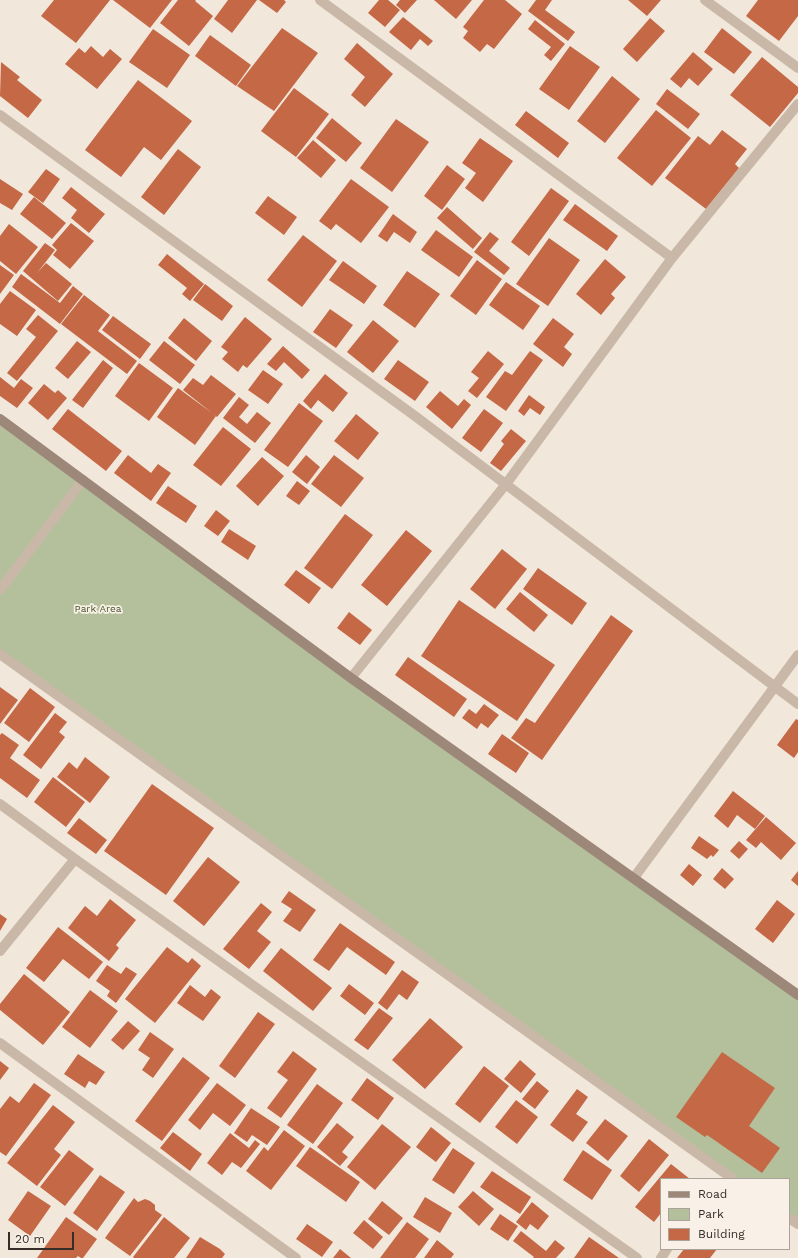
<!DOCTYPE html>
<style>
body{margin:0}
#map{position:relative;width:798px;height:1258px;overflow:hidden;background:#f1e7db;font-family:"Work Sans",sans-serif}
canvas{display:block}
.legend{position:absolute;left:660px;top:1178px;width:130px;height:72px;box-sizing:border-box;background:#f9f1e7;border:1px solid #aba29b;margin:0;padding:5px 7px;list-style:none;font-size:12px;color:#362c28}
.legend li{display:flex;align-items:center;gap:8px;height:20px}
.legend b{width:20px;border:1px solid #aba29b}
.scale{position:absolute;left:8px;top:1232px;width:66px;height:18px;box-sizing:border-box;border:2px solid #362c28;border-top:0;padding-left:5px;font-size:12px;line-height:14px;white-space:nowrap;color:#362c28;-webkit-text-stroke:3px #f9f1e7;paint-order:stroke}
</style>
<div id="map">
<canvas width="798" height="1258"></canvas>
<ul class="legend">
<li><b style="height:5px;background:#9d8779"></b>Road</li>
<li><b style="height:11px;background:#b3c09b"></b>Park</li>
<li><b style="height:11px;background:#c46846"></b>Building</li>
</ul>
<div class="scale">20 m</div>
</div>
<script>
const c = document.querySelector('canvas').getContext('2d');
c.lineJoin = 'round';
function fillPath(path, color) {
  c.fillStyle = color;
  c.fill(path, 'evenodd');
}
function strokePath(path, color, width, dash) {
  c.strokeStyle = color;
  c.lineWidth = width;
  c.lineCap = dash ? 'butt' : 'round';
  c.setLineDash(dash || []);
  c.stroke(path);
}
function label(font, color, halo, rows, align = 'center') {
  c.font = font + ' "Work Sans",sans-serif';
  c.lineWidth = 3.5;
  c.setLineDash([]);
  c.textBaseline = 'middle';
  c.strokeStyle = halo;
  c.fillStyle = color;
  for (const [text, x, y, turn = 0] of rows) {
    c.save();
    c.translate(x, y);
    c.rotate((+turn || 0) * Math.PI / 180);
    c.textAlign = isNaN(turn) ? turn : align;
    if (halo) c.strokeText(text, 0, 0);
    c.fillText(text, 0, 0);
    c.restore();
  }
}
fillPath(new Path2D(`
 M0,419L798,995V1224L789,1218V1179H733L0,654Z`), '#b3c09b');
fillPath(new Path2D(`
 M54,0H110L76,43L41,16Z
 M113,0H172L150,28Z
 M178,0H196L195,1L213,16L189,46L160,23Z
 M228,0H257L232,33L214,19Z
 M259,0H284L286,2L277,13Z
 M379,0H388L400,10L385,27L368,13Z
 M400,0H417L405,13L396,5Z
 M434,0H472L456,19Z
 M484,0H505L522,14L494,49L487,44L480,52L463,38L468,31L463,27Z
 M536,0H552L545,10L575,32L568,41L528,11Z
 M628,0H661L647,16Z
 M758,0H798V16L779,41L746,16Z
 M403,17L433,41L428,46L420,39L411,50L389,32Z
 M650,18L665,31L637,62L623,49Z
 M535,20L565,44L551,61L544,55L551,47L528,29Z
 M282,28L318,53L274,111L237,86Z
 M722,28L752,52L734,74L704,52Z
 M153,29L190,55L167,88L129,62Z
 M210,35L251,65L236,86L195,56Z
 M357,43L393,74L365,107L351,95L365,77L344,59Z
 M91,46L103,57L110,49L122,59L97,89L65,64L79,48L85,53Z
 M570,46L600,67L569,110L539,89Z
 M693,52L713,69L698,86L689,78L681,88L670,79Z
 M762,57L798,87V93L770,127L730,95Z
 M1,62L20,77L17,80L42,100L28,118L0,96Z
 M612,76L640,99L605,143L577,121Z
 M138,80L192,121L161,160L144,147L121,177L85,150Z
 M294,88L329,114L296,157L261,131Z
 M667,89L700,114L688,129L656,104Z
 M656,110L691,138L652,186L617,158Z
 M526,111L569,143L558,158L515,125Z
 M332,118L362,143L346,162L316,138Z
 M396,119L429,142L392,192L360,168Z
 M722,130L747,149L735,164L739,168L706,209L665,178L698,136L710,145Z
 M480,138L513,161L483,202L465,188L476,173L462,163Z
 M313,140L336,160L321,178L297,158Z
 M178,149L201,167L164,215L141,197Z
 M447,165L465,179L442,210L424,196Z
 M46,169L60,179L43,203L28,192Z
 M0,179L23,194L12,210L0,203Z
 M351,179L389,207L361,243L336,224L331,230L319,221Z
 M71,187L105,214L89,233L71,218L77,210L62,198Z
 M551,188L569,201L529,256L511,242Z
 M268,196L297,217L284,235L255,213Z
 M34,197L66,223L52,239L20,214Z
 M575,204L618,236L607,251L563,220Z
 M447,207L482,238L473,249L437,218Z
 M393,214L417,232L410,243L394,232L387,242L378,236Z
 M71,223L94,241L70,269L53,255L57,250L52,245Z
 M9,224L38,247L16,274L0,261V236Z
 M436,230L473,257L459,277L421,250Z
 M490,232L499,239L489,251L510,268L504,275L474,252Z
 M303,235L337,261L302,307L267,280Z
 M549,238L580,260L548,306L516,284Z
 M45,243L55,250L37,273L46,263L72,284L58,301L23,271Z
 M167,254L204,284L190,301L182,294L187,288L158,265Z
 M605,259L626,277L611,294L615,298L601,315L576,294Z
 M477,260L502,279L476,315L450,296Z
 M343,261L377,286L364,304L329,280Z
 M0,265L14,275L0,294Z
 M407,271L440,294L415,328L383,305Z
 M21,274L60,303L73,286L83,294L60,324L12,287Z
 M506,282L540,306L523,330L489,305Z
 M205,284L233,306L222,321L193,300Z
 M10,291L36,310L17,336L0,324V304Z
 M84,295L110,315L98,331L137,361L127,374L61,324Z
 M330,309L353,325L336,348L313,332Z
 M38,315L58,331L17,381L7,373L36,337L26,329Z
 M113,316L151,344L140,359L102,330Z
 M245,317L272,339L247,368L243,365L238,372L222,359L228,352L221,347Z
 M184,318L212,341L196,361L168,338Z
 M553,318L574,334L564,347L572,354L563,367L533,344Z
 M373,320L399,341L373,373L347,352Z
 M77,341L91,352L68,379L55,368Z
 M164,341L195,365L180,384L149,360Z
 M283,346L310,370L302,379L284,362L276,371L267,364Z
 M488,351L504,364L477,398L468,391L479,378L471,372Z
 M530,351L543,360L506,411L486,397L505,371L512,375Z
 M103,360L113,368L83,408L72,400Z
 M398,360L429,382L415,401L384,379Z
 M139,363L173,388L149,421L115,396Z
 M263,370L283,384L268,404L248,390Z
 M325,374L348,393L333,412L318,400L311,409L303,401Z
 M211,375L236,394L217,417L183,390L193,378L203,385Z
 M0,377L14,388L21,379L33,388L17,408L0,396Z
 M44,384L55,393L58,390L67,398L48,420L28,403Z
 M178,388L216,416L195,445L157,417Z
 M440,391L458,406L464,399L471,405L452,429L426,407Z
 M529,395L545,407L540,415L530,408L524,416L518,411Z
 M239,397L249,405L239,417L247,424L257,412L271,423L255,443L223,418Z
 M299,403L323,421L288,467L264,450Z
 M68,409L122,451L106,471L52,429Z
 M484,409L503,423L481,452L462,438Z
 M356,414L379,433L358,460L334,441Z
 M223,427L251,449L221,486L193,465Z
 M511,429L526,441L501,471L490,463L504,444L501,441Z
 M128,455L151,473L158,464L171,473L151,501L114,473Z
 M306,455L320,467L307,484L292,472Z
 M334,455L364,478L341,507L311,484Z
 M262,457L284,476L258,506L236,486Z
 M297,481L310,491L299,505L286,496Z
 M168,486L197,506L186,523L156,503Z
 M216,510L230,521L218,536L204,526Z
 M345,514L373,535L332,589L304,568Z
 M229,529L256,546L248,560L221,542Z
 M406,530L432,551L387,606L361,585Z
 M502,549L527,569L495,609L470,589Z
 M538,568L587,603L572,625L523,589Z
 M296,570L321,588L309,604L284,585Z
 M520,592L548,615L534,632L506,609Z
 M459,600L555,665L517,721L421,656Z
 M349,612L372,630L360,645L337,628Z
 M611,615L633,631L542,760L511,738L526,718L535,723Z
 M408,657L467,699L454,717L395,675Z
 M0,687L18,700L0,724Z
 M30,688L55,707L29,742L4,723Z
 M484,704L499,715L488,728L481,723L477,729L462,718L469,709L476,714Z
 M55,713L67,722L59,732L65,737L41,769L23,755Z
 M796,719L798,720V752L794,758L777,745Z
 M2,733L19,745L10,758L40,780L27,798L0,778V735Z
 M502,734L529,753L516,773L488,754Z
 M85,757L110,777L90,803L57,777L69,762L77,769Z
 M53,777L85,802L66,827L34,802Z
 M152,784L214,828L166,895L104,851Z
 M733,791L765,816L755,829L737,815L728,828L714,816Z
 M766,817L796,843L781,860L761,842L756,848L746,840Z
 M79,818L107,840L96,854L67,833Z
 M699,836L719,850L713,857L711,855L707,859L691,848Z
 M739,841L748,849L739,859L730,851Z
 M208,857L240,882L204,926L173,901Z
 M689,864L702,875L693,886L680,875Z
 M722,868L734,879L725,889L713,879Z
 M798,871V886L791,880Z
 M289,891L316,910L300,932L283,921L292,909L281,902Z
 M110,899L136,920L116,945L119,948L109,961L68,928L85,906L97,916Z
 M777,900L795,914L773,943L755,929Z
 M261,903L272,912L257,931L271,942L249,969L223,949Z
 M0,914L7,919L0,931Z
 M340,923L395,962L386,975L347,947L329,971L313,960Z
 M58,927L103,962L89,979L63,959L44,982L26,968Z
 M167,947L188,963L192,958L201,966L155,1023L125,999Z
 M281,948L332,988L313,1011L263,971Z
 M107,965L121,974L126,967L137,974L116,1003L107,996L110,991L96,981Z
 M402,970L419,982L407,1000L399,994L387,1010L378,1003Z
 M24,974L70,1012L43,1045L0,1010V1004Z
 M349,984L374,1003L365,1015L340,996Z
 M190,985L205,997L211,989L221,997L203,1021L177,1003Z
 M90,990L118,1011L90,1048L62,1027Z
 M379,1008L393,1018L368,1050L354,1040Z
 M258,1012L275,1024L235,1078L219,1066Z
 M430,1018L463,1047L425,1089L392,1060Z
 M128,1021L140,1031L123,1050L111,1040Z
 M150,1032L174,1049L153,1078L142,1070L150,1058L138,1050Z
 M293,1051L317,1069L281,1118L267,1108L288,1080L277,1072Z
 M722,1052L775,1088L749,1126L780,1148L762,1173L707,1135L705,1137L676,1117Z
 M78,1054L105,1072L96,1085L89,1081L85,1088L64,1074Z
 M183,1057L210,1078L162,1141L135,1121Z
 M520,1060L536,1074L521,1093L504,1079Z
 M0,1061L9,1068L0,1080Z
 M484,1066L509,1086L480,1123L455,1104Z
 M367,1078L394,1098L378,1120L351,1100Z
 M537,1081L549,1091L535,1109L522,1099Z
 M34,1083L51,1095L6,1156L0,1152V1109L10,1096L19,1103Z
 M217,1083L246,1105L230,1126L213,1113L200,1130L188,1120Z
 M317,1084L343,1103L313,1144L287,1125Z
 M577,1089L588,1097L576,1114L588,1122L573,1142L550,1125Z
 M516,1100L538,1117L517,1144L495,1127Z
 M53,1105L75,1122L54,1149L61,1155L37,1186L7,1163Z
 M251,1108L280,1127L267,1145L252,1135L247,1142L234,1133Z
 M605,1119L628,1136L608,1161L586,1143Z
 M337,1123L354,1137L342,1152L348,1157L340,1166L317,1147Z
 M382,1124L411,1147L375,1190L347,1167Z
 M431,1127L451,1143L436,1162L416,1147Z
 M284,1130L305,1146L271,1190L246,1171L264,1147L268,1151Z
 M173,1132L202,1154L190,1171L160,1148Z
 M230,1133L249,1148L255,1140L260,1144L241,1168L232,1162L222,1175L207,1163Z
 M649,1139L669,1155L639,1192L620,1176Z
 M310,1147L360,1182L346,1202L296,1166Z
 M453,1148L475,1163L454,1194L432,1180Z
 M69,1150L94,1169L65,1206L40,1187Z
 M583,1150L612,1170L592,1200L563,1180Z
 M671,1164L690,1179H661V1213L654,1222L635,1207Z
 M492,1171L531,1197L520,1214L480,1187Z
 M100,1175L125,1192L97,1231L73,1213Z
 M28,1191L51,1206L30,1236L8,1220Z
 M473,1191L494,1209L479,1226L458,1207Z
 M425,1197L452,1213L440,1233L413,1217Z
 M134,1198L138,1202L145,1199L150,1201L155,1205V1210L162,1215L130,1256L105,1238Z
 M382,1201L403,1218L389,1235L368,1219Z
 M532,1202L549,1216L538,1230L530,1224L526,1230L516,1222Z
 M500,1214L518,1226L508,1241L490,1229Z
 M66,1217L97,1239L83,1258H81L78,1256L76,1258H37Z
 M164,1217L190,1238L174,1258H134L133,1257Z
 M364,1220L383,1237L373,1249L353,1233Z
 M407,1222L429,1239L415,1258H380Z
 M307,1224L333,1242L322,1257L296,1239Z
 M521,1231L546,1251L555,1240L565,1248L556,1258H533L534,1257L513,1241Z
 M200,1237L220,1249L225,1254L222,1258H186Z
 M589,1237L619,1258H574Z
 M437,1240L454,1254L451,1258H424Z
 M340,1249L351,1258H333Z
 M684,1249H717L710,1258H677Z`), '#c46846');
strokePath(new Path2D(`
 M320,0L672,258
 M705,0L798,68
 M0,115L415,416L798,704
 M0,590L83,480
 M0,654L733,1179
 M351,678L506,484L672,258L798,104
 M0,804L75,859L637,1258
 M633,879L798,655
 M0,951L75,859
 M0,1043L296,1258
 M789,1218L798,1224
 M661,1258L667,1249`), '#c9b8a7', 10);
strokePath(new Path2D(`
 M0,419L351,678L798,995`), '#9d8779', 10);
label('10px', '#44542c', '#f9f1e7', [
 ["Park Area",98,609]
]);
</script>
